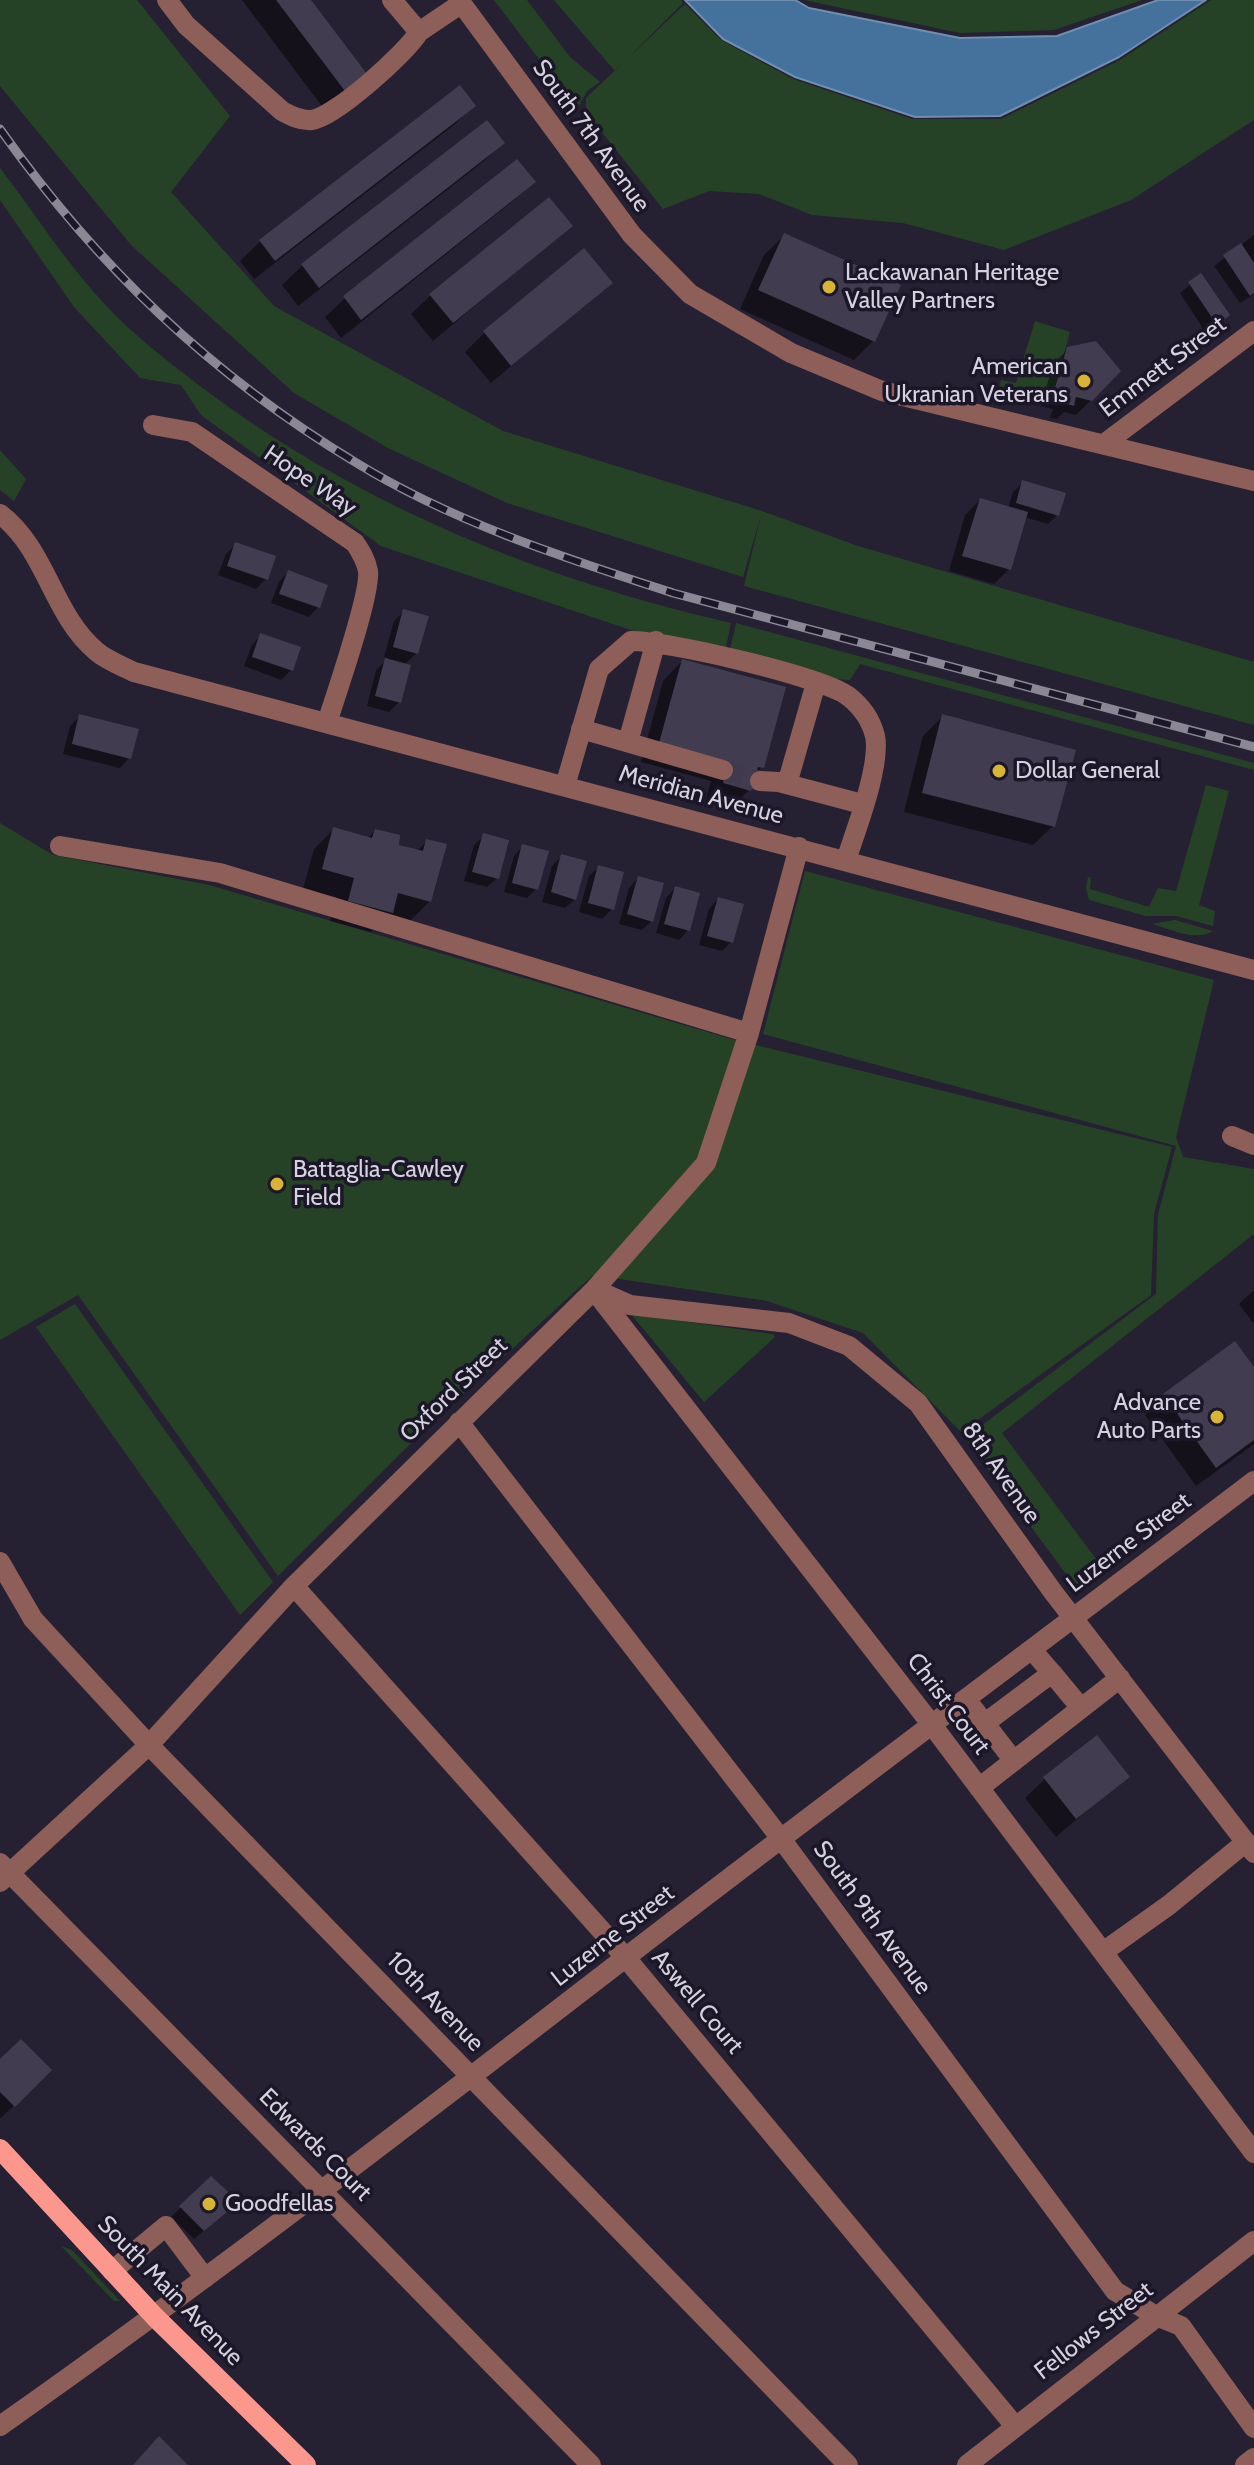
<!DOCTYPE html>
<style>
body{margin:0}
canvas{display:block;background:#252032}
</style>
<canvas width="1254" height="2465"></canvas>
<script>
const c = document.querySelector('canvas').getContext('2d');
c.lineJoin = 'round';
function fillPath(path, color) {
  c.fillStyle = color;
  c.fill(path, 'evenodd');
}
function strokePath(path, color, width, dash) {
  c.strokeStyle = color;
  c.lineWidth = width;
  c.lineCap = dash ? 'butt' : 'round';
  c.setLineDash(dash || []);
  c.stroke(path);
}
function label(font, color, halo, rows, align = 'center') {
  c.font = font + ' Cabin,sans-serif';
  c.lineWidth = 7;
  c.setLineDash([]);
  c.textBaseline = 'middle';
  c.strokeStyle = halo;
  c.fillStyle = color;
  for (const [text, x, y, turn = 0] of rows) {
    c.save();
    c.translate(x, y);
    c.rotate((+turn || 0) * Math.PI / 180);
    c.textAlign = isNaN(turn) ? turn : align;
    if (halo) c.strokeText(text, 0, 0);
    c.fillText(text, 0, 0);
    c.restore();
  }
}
fillPath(new Path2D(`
 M0,0H137L230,116L171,192L274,306L503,431L762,511L858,546L1254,662V725L744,586L761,515L743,577L507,503L388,448L294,393L131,245L0,86Z
 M494,0H527L570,57L600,82L587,91L577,109Z
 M554,0H681L683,3L615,71Z
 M804,0H1142L1054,30L960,33Z
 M1211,0H1254V120L1131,200L1004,250L903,223L812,215L759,194L709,191L663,209L586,112V98L685,4L721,40L793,79L912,119H1001L1120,60Z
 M0,168C33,211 63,258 99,298C129,332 167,361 204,389C358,505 543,580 731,623L723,661L381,546L201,415L181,385L140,378L74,307L0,200Z
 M1035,321L1070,332L1050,404L998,391L1001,380L1016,383Z
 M0,450L26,479L14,501L0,490Z
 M736,623L1254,763V770L860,664L850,680L772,675L727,662Z
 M1206,785L1229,791L1199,905L1215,911L1213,926L1176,916H1146L1089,900L1086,888L1088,877L1091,878L1090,889L1149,907L1158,888L1176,891Z
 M0,823L53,855L209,885L731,1039L1172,1147L1154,1214L1151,1295L961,1432L863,1333L767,1301L593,1275L431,1423L278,1576L78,1295L0,1340Z
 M805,871L1214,980L1176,1137L1183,1157L1254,1169V1234L1002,1433L1102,1567L1075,1586L965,1438L1156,1294L1158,1215L1176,1146L763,1034Z
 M1175,920L1213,931C1195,942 1171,929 1152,924Z
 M75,1304L273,1582L240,1615L36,1327Z
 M631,1314L773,1334L775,1337L704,1402Z
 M61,2246L72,2250L120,2301H114Z`), '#264226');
const water = new Path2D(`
 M685,0H795L809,8L960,38L1057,36L1158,0H1206L1119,57L1000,116L915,117L795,77L723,39Z`);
fillPath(water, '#45719d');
strokePath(water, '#708eb0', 2);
fillPath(new Path2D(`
 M242,0H308L364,74L324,109Z
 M460,88L473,106L454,125L254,279L240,261L260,242Z
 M487,122L502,143L483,162L298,306L282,285L302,266Z
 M533,182L513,201L341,338L325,317L345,298Z
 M570,226L433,341L411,314L431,295Z
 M1254,235V294L1240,303L1214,266Z
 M784,236L874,340L854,360L740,309L764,255Z
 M1201,276L1227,315L1206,333L1180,293Z
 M610,283L491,383L465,352L485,332Z
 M1068,349L1091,400L1076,415L1064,412L1057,419L1050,418L1053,409L1041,406L1053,364Z
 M1023,482L1057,515L1048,524L1024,517L1009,569L994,584L949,571L965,515L980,500L1008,509L1013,492Z
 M236,544L274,558L266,579L256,589L218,575L226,554Z
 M288,572L326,586L318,607L309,617L271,603L279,582Z
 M404,611L417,653L404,665L399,702L389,712L367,706L376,670L388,658L384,657L394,621Z
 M261,635L291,670L281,680L244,666L252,645Z
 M682,661L762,767L753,777L749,790L730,809L705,802L711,781L641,762L663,681Z
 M80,716L129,758L120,768L63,754L70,726Z
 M943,716L1053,826L1033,845L904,812L923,736Z
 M333,830L367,839L375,831L397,846L417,851L427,841L430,901L410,921L388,915L371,932L330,921L336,897L303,889L314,849Z
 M484,836L497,878L487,887L464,881L474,845Z
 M523,846L536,889L527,898L504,892L514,856Z
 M562,856L575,899L565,908L542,902L552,866Z
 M599,867L612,909L602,919L579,912L589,876Z
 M638,878L652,921L642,930L619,924L629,888Z
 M675,888L688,930L679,940L656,933L666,898Z
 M718,899L731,942L722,951L699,945L709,909Z
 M1254,1290V1324L1239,1304Z
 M1254,1371V1444L1196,1486L1145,1415L1164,1395Z
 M1127,1776L1056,1837L1025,1798L1045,1779Z
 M0,2062L49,2070L0,2119Z
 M211,2178L227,2211L194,2239L171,2217Z`), '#0007');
fillPath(new Path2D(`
 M276,0H311L367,74L345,91Z
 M460,85L476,106L275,261L259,240Z
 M487,120L505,143L319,288L301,264Z
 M517,159L536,182L361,320L343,296Z
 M549,197L573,226L453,323L429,294Z
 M784,233L901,285L875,342L758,290Z
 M1241,243L1254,263V293L1250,296L1223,255Z
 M584,248L613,283L511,366L483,331Z
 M1201,273L1230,315L1217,325L1188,282Z
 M1096,341L1121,371L1092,401L1076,397L1074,406L1064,403L1066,395L1054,391L1067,347Z
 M1022,480L1066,493L1059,516L1016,503Z
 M980,498L1028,512L1011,570L962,556Z
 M235,542L276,556L268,580L227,566Z
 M288,570L328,585L320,608L279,594Z
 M403,609L429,616L418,654L393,647Z
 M260,633L301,647L293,671L252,657Z
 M385,658L411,665L401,703L375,696Z
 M682,659L786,687L764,768L758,767L751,791L723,783L729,762L659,743Z
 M79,714L139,729L131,759L72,744Z
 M942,714L1076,750L1055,827L922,793Z
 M333,827L372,838L375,829L400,835L399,845L423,851L426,839L447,844L431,902L398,893L393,913L348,901L354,878L322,869Z
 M483,833L509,840L499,879L472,872Z
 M522,844L549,851L538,890L512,883Z
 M561,854L587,861L576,900L551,892Z
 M598,865L624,872L614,910L588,903Z
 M638,876L664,883L653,922L627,914Z
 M675,886L700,893L690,931L664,924Z
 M718,897L744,904L733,943L707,936Z
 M1235,1341L1254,1367V1440L1216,1468L1163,1394Z
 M1097,1735L1130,1777L1076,1819L1043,1777Z
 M21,2039L52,2070L15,2107L0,2092V2059Z
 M211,2176L239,2202L204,2231L179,2206Z
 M159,2436L188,2465H133Z`), '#413c50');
strokePath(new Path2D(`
 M723,770L760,781`), '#3f3b4c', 20, [20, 10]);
strokePath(new Path2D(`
 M167,0L186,25L282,111C291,116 301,121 312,120C335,117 406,53 419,32
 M392,0L419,32L462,3
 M459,0L632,235L690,294L791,353L882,391L1254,481
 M153,425L192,432L355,543C361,552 366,560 368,571C371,594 336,694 327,723
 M1104,444L1254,331
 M0,514C47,550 52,614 96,651C106,660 122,666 134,672L1254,970
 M581,729L723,770
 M628,742L656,641
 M760,781L779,782L862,804
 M787,784L816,683
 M565,786L599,669L631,641C668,641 820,676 848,696C861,706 871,720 875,736C881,765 856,830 846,860
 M60,846L220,873L749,1033
 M1232,1136L1254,1145
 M594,1290L932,1725L1254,2153
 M598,1291L630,1305L789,1323L849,1346L918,1403L1053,1592L1254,1853
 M459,1422L782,1840L1115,2291L1156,2316L1181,2326L1254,2428
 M0,1562L33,1619L149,1745L848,2465
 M294,1586L626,1958L1015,2426
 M1052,1673L1081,1708
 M966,1699L1014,1761
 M985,1723L1052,1673L1032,1650
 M979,1788L1120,1678
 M0,1863L591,2465
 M0,1882L149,1745L294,1586L594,1290L706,1163L749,1033L799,847
 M1103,1952L1169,1905L1246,1842
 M112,2271L166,2226L205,2278
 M0,2426C213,2276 419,2117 625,1958C834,1797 1045,1640 1254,1481
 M967,2465L1254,2241
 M1245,2465L1254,2458`), '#8e5e58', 20);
strokePath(new Path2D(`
 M0,2149L155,2317L306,2465`), '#fb978c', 20);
const rail = new Path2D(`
 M0,129C97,266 211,375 355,462C452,522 565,558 673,593L1254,747`);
strokePath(rail, '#8b8896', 9);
strokePath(rail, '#1b1728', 6, [18]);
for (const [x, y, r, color] of [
 [829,287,8,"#d7b434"],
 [1084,381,8,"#d7b434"],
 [999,771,8,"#d7b434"],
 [277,1184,8,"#d7b434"],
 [1217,1417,8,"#d7b434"],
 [209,2204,8,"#d7b434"]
]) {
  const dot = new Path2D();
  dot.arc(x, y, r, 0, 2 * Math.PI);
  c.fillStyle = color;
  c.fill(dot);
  strokePath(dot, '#1b1728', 3);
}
label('24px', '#d4d2de', '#1b1728', [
 ["South 7th Avenue",591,136,54],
 ["Emmett Street",1163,367,-37],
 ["Hope Way",310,481,34],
 ["Meridian Avenue",701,795,15],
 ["Oxford Street",454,1390,-44],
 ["8th Avenue",1001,1473,55],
 ["Luzerne Street",1129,1543,-37],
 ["Christ Court",948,1704,53],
 ["South 9th Avenue",872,1918,54],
 ["Luzerne Street",613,1936,-38],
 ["10th Avenue",435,2002,46],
 ["Aswell Court",697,2002,50],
 ["Edwards Court",315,2145,45],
 ["South Main Avenue",170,2291,46],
 ["Fellows Street",1094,2331,-38]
]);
label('24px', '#d4d2de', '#1b1728', [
 ["Lackawanan Heritage",845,273],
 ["Valley Partners",845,301],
 ["American",1068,367,"right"],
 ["Ukranian Veterans",1068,395,"right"],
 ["Dollar General",1015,771],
 ["Battaglia-Cawley",293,1170],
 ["Field",293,1198],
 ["Advance",1201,1403,"right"],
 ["Auto Parts",1201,1431,"right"],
 ["Goodfellas",225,2204]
], 'left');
</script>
